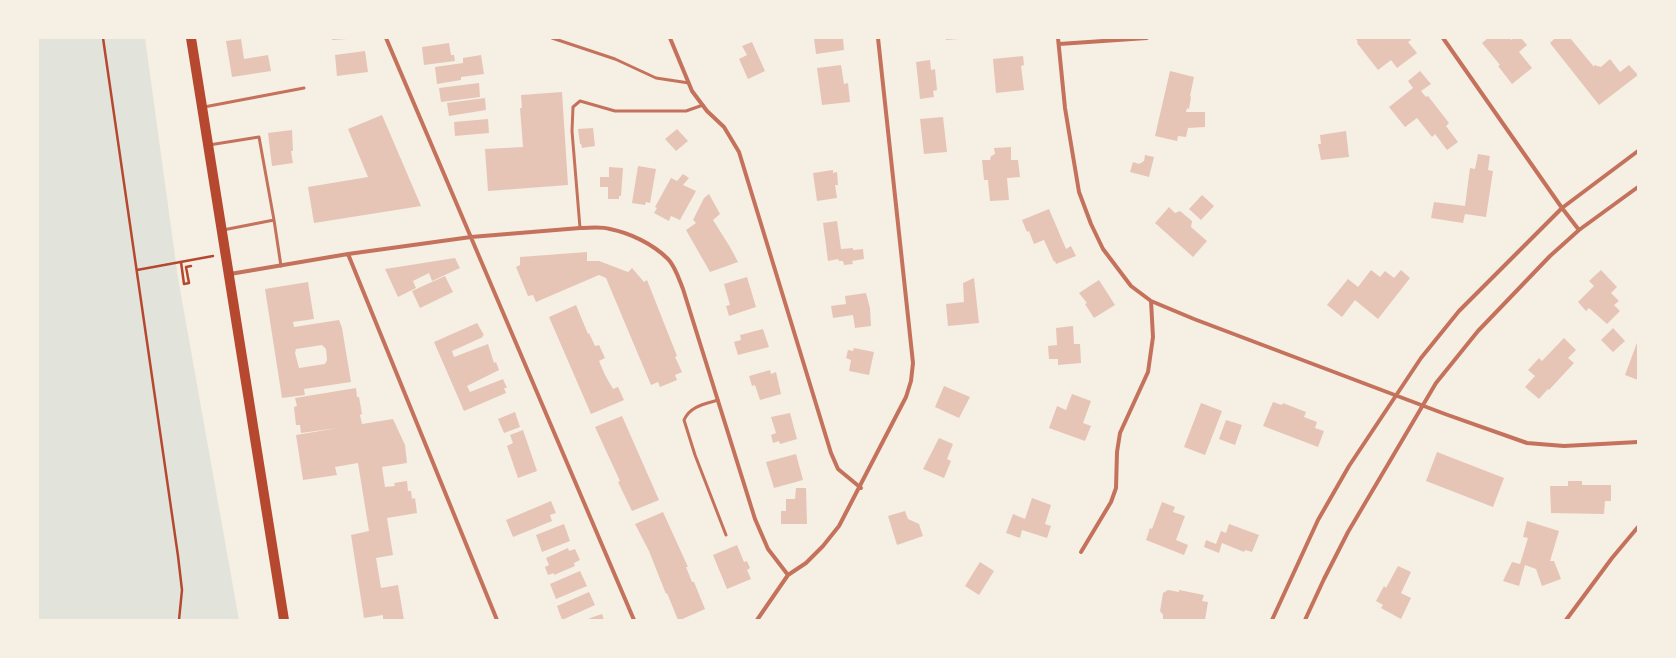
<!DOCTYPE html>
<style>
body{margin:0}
#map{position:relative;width:1676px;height:658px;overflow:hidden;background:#f6efe4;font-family:Karla,sans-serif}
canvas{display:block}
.frame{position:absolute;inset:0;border:39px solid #f6efe4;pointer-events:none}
</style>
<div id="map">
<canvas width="1676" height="658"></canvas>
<div class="frame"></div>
</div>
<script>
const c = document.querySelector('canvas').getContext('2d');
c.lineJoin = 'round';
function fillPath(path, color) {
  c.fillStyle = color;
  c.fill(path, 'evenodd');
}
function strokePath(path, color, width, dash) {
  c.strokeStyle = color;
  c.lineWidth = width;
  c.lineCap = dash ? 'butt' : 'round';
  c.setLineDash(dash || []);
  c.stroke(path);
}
fillPath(new Path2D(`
 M38,38H145L178,278L239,620H38Z`), '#e2e4dc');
fillPath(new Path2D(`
 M332,38H347V39L332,40Z
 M814,38H843L844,50L816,54Z
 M946,38H959V39L946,40Z
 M1358,38H1410L1411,40L1408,42L1417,53L1397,68L1391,60L1378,70L1357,43L1358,42L1356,39Z
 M1488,38H1510L1511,40L1514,38H1521L1527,45L1519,52L1532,68L1512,84L1498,66L1500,65L1482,43Z
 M1555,38H1570L1594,67V65L1601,67L1610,59L1620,72L1629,65L1638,75L1599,105L1550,43Z
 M241,39L244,59L268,55L271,71L232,77L226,41Z
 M752,42L765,71L748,79L739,59L747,55L742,46Z
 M449,43L451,55H454L455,61L424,65L422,47Z
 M365,51L368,72L337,76L335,55Z
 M481,55L484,74L461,77V80L437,84L435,67L463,63V58Z
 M1023,56L1024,65L1021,66L1024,90L996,93L993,59Z
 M930,60L931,70L935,69L937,90L933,91L934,97L920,99L916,62Z
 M841,65L844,84L848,83L850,102L822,105L817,68Z
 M1170,71L1194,77L1190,96L1191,97L1189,109L1187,108L1186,112H1205V127L1188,128L1186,137L1178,136L1177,141L1155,136Z
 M1420,71L1431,84L1421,91L1426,97L1428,96L1449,123L1446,126L1458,142L1447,150L1435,134L1432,137L1417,118L1405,127L1389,107L1413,88L1408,81Z
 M479,83L480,97L441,102L439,88Z
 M562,92L568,185L488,191L485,149L523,147L520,108H522L521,95Z
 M485,98L486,110L449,116L447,103Z
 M382,115L421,206L314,223L308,187L368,177L348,129Z
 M943,117L947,152L924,154L920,119Z
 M488,119L489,133L455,136L454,122Z
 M593,128L595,146L582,148L581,144H580L578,129Z
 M677,129L688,141L676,151L665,139Z
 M292,130L293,151H291L293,163L272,166L268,133Z
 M1346,131L1349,157L1321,160L1318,144H1321L1320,135Z
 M1011,147V160H1018L1020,177L1007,178L1009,200L990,201L988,180H984L982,160H990L991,156L995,154L994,148Z
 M1478,154L1490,156L1488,170L1493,171L1486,217L1465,214L1463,223L1431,218L1434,202L1465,206L1470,168L1475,169Z
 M1145,155L1154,157L1149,177L1130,172L1133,162L1139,164L1144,161Z
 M638,166L656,169L650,203L646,202L645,205L632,203Z
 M609,167L623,168L621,196H619V199H608V187H600V177H609Z
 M833,170V173L837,172L838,185H835L837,198L817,201L813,173Z
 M683,174L689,178L683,185L696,191L680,220L671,216L669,221L654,213L657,208L655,207L671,178L677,181Z
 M709,194L720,214L713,220L730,247L738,262L710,272L686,230L696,223L693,220L704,198Z
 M1202,195L1214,206L1201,220L1189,209Z
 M1169,207L1175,213L1180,211L1192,221L1191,227L1207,241L1193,257L1155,223Z
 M1049,209L1066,249L1071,246L1076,256L1056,264L1055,261L1054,262L1044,240L1034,244L1029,231L1027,232L1022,220Z
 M837,221L841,249L853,248V250L863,249L864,259L852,261L853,264L844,265L843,261H839L838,259L828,261L823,223Z
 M587,252V261H599L628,272L632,268L644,282L647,280L677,356L675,357L682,372L675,375L677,380L660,387L658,382L651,385L606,278L599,275L536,302L533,295L528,296L516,267L520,265V257Z
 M455,258L460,268L432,281L429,273L413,281L416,288L398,297L385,269Z
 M1371,270L1380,277L1385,271L1394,278L1401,270L1410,278L1378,319L1355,300L1342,317L1327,305L1348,279L1358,287Z
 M1601,270L1617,287L1611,293L1619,301L1614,305L1620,311L1607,324L1589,308L1586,311L1578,302L1594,286L1589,281Z
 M445,276L453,292L420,308L412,291Z
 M747,277L756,307L729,316L726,306L730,305L724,284Z
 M974,278L979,323L948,326L946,304L964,302L963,283Z
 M1099,280L1115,305L1094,318L1085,304L1087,303L1079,293Z
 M308,282L314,319L293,322L294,327L339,320L342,328L351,382L304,389L305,395L282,398L265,289ZM322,345L326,349L327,360L325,364L299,368L295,353L296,349Z
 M866,293L870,308L871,326L855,328L853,315L833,318L831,306L846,304L845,296Z
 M576,305L588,334L589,333L595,346L599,345L605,358L599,361L605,375L613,389L618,387L624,400L591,414L549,317Z
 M477,323L484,335L482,336L483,337L452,351L454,357L488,344L494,363L496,362L499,370L467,386L470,392L503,379L507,388H504L506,393L464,411L434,342Z
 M1073,326L1074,344H1080L1081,363L1058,365V359H1049L1048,346L1057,345L1056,328Z
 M1613,328L1625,341L1613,352L1601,340Z
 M763,329L769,347L738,355L734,342L741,340L740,335Z
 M1564,338L1576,350L1568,358L1574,363L1549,390L1548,389L1539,399L1525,387L1535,376L1528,370L1539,358L1542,361Z
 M1638,340V380L1625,375Z
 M854,348L874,352L869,375L849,371L851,360L846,358L848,350L853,351Z
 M770,370L771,374L776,372L781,394L760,400L755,385L752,386L749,376Z
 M944,386L970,397L959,418L935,407Z
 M356,388L357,397H359L362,414L360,415L362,424L393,419L405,445L407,463L382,467L385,487L395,486L394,483L407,481L408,491H411L412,499L415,498L417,513L387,518L393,555L376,558L381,588L398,585L404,620H383V615L364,618L351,535L369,531L358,463L335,467L337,475L303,480L296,435L338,428L301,433L300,425H296L294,407L297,406L295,398Z
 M1072,394L1091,401L1083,423L1091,426L1085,441L1049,428L1057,406L1066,410Z
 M1273,402L1282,405L1283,403L1306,412L1304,417L1317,422L1315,428L1324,431L1318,447L1263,426Z
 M1201,403L1222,411L1205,455L1184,447Z
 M515,412L520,427L504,433L498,419Z
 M790,413L797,439L780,444L779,441L773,443L771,435L776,433L771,417Z
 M622,416L659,500L632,511L618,482L620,481L595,427Z
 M1226,420L1242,425L1235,445L1219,439Z
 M523,430L537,471L518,478L507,446L513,443L510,435Z
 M939,438L953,444L947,459L951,461L944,478L923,469Z
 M1437,452L1504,478L1493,507L1426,481Z
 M796,454L803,480L774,488L766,462Z
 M1568,481H1582V485H1611V501H1605L1604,514L1551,513L1550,486H1568Z
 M796,488H806L807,524H781V511H786V499H795Z
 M1032,498L1051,505L1045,524L1051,526L1047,538L1022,530L1020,538L1006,533L1013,514L1025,519Z
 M551,501L556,513L550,515L552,521L513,537L506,520Z
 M1162,502L1175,507L1173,512L1185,516L1176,540L1188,545L1184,555L1146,540L1150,528L1152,529Z
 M905,511L908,519L919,524L923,536L897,545L888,516Z
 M663,512L688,567H686L692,582H694L705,609L680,620H678L667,593L666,594L649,551L635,524Z
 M1527,521L1559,531L1550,561H1554L1561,579L1542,586L1536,569L1525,565L1519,586L1503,581L1512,562L1520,564L1528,538L1523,537Z
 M564,524L570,541L542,552L536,535Z
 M1229,524L1259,535L1252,552L1245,550L1244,552L1222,543L1219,553L1204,547L1206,540L1216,544L1221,531L1226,533Z
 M737,545L744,562L747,561L750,568L747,570L751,579L727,589L713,555Z
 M568,548L569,551L575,549L580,560L574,563L575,566L554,575V573L548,575L545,567L549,565L546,558Z
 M980,562L994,571L979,595L965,586Z
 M1398,566L1411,572L1401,593L1411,598L1401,619L1381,608L1383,605L1376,601L1384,586L1386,588Z
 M580,571L587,586L556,599L550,584Z
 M1168,590L1179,592V590L1204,595L1202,601L1208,602L1205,620H1163V615L1160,611L1163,593Z
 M589,592L595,605L562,620L557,606Z
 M602,614L604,620H586L593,617Z`), '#e6c5b7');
strokePath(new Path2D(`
 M103,38L178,556L182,590L179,620
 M181,262L184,284L189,283L186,267L191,266
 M137,270L213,256`), '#b5482f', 2.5);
strokePath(new Path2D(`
 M552,38L615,59L656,78L689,83
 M204,107L304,88
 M209,145L259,137L274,220L223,230
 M274,220L281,266
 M580,228L572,131L573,107L580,101L615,111H686L703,105
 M718,400C705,404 690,406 684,420L695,455L726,535`), '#c5725c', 3);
strokePath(new Path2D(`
 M386,38L634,620
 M670,38L692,91L707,111L724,127L739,152L831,453L838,469L861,488
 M1058,38L1065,108L1079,192L1091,224L1103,249L1131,286L1151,301L1153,337L1148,372L1120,433L1117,452L1116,488L1111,502L1081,552
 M1443,38L1562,208L1579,230
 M1059,44L1147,38
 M348,254L497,620
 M230,274L348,254L471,237L580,228C590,228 600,226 610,229C630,233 653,244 668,259C675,266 679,279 683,289L755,519L768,549L788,575
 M1151,301L1194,319L1445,414L1527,443L1564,446L1638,442
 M757,620L788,575L806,563L823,546L839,526L906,397L911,381L913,363L878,38
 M1272,620L1318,520L1349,466L1421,358L1459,311L1562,208L1638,151
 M1305,620L1324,579L1348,532L1436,383L1478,331L1550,256L1579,230L1638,187
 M1566,620L1612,558L1638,527`), '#c5725c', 4);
strokePath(new Path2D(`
 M191,38L284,620`), '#b5482f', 10);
</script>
